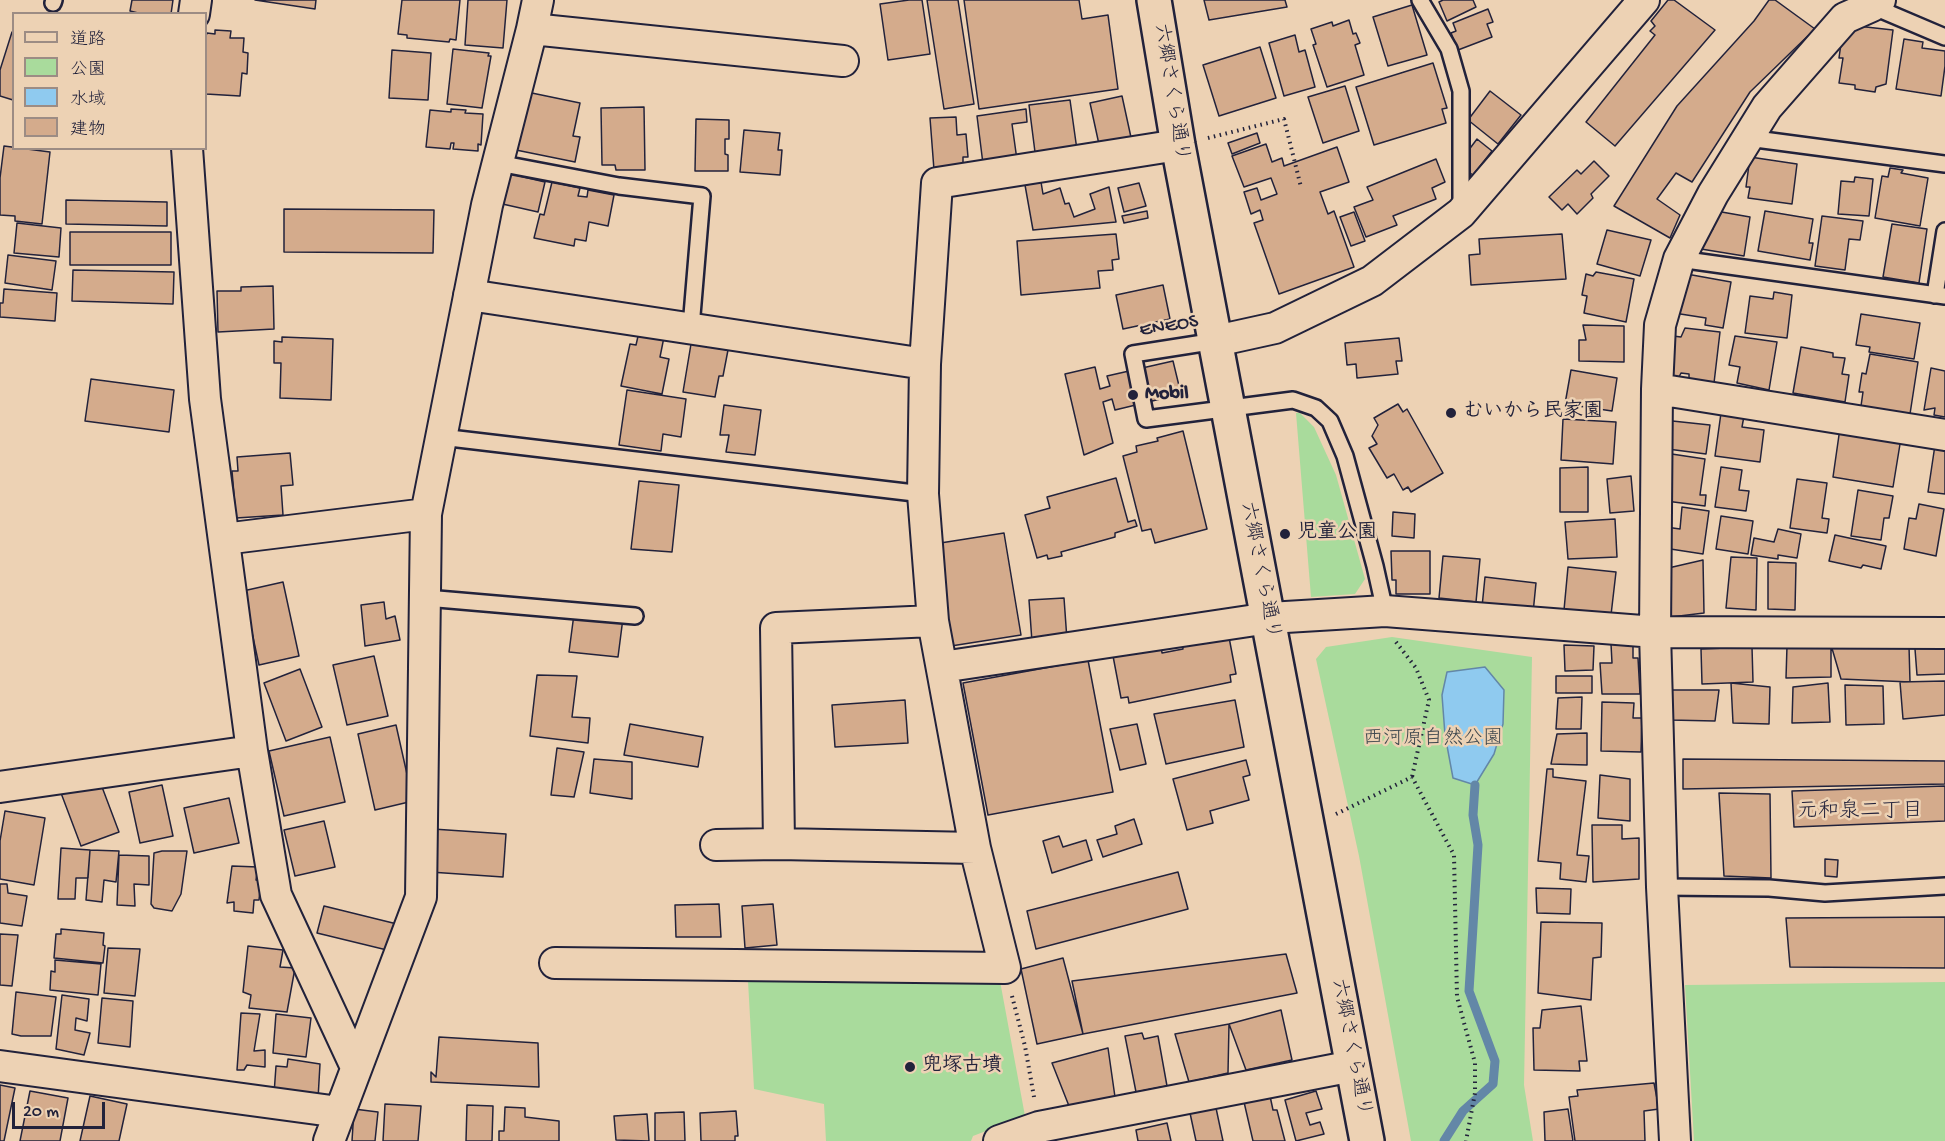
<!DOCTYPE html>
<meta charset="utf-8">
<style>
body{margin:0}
#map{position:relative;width:1945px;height:1141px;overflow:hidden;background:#edd2b4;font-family:"Gochi Hand","Klee One",sans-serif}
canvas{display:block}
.legend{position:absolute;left:12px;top:12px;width:195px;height:138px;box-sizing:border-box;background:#edd2b4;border:2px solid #9c8c84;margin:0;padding:8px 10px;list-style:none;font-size:18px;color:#22223b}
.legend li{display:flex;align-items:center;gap:12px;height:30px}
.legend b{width:30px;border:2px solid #9c8c84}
.scale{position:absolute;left:12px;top:1102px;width:93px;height:27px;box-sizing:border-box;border:3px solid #22223b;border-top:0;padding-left:8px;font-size:18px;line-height:21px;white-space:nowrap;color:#22223b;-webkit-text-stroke:4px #edd2b4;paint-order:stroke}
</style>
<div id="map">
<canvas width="1945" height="1141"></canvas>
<ul class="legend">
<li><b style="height:8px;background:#edd2b4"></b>道路</li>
<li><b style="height:16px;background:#a9db9c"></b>公園</li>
<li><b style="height:16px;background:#8fcaef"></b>水域</li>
<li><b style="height:16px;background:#d4ab8c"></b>建物</li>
</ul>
<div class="scale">20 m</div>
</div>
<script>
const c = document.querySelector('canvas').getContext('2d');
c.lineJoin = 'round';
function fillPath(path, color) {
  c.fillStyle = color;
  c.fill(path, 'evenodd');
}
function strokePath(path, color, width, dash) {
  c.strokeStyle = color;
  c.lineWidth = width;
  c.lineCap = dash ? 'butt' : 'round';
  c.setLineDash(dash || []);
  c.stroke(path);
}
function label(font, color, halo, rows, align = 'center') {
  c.font = font + ' "Gochi Hand","Klee One",sans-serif';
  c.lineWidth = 5;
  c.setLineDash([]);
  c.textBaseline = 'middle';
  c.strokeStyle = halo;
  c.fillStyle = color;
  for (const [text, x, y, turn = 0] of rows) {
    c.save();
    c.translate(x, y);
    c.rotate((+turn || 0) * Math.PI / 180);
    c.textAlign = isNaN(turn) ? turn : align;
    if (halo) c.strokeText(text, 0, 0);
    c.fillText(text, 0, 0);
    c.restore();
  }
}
fillPath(new Path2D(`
 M1296,413H1300L1314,427L1336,475L1365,579L1355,594L1311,597Z
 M1392,637L1532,657L1524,1085L1533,1141H1411L1359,856L1316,659L1326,647Z
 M748,981H1000L1025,1116L973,1136L971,1141H826L824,1104L754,1089Z
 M1945,982V1141H1694L1685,985Z`), '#a9db9c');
const water = new Path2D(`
 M1485,667L1504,690L1503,724L1494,754L1475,785L1453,778L1445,735L1442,695L1447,672Z`);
fillPath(water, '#8fcaef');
strokePath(water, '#6387a7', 1.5);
strokePath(new Path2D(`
 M1444,1141L1463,1111L1493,1084L1495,1061L1469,991L1478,845L1473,815L1475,785`), '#6387a7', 9);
const building = new Path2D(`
 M132,0H173L171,14H142L130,11Z
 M255,0H316L315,9Z
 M402,0H460L456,40L450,39L449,42L407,38V35L398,34Z
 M468,0H507L503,48L465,45Z
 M909,0H922L930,54L888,60L880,4Z
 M927,0H958L974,104L944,109Z
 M964,0H1079L1082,19L1108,15L1118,89L979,109Z
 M1204,0H1285L1287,7L1209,20Z
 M1443,0H1473L1476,7L1447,21L1439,2Z
 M1668,0H1674L1715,30L1615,146L1586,122L1655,35L1650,31L1655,26L1651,21Z
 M1769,0H1775L1815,29L1750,92L1692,182L1676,173L1657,199L1680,215L1670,238L1614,206L1677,106L1754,21Z
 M1412,5L1427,55L1388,66L1373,17Z
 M1488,9L1493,22L1487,24L1492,37L1458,50L1451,33L1456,31L1453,23Z
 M1349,20L1353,34L1356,33L1360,43L1355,45L1364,75L1327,87L1313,45L1316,44L1311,29L1332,22L1333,26Z
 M1848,25L1893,30L1886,84L1876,87L1875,92L1855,89V85L1839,83L1843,58H1839L1843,29Z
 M215,30L231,31L230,38H244L243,52L248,53L247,74L242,73L240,96L206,94V36L207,33L215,34Z
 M12,32H14L13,100L0,96V70Z
 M1295,35L1299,52L1305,50L1315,87L1284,96L1269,43Z
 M1904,39L1923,42L1922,48L1945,51V66L1941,96L1896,89Z
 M1260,47L1276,98L1219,116L1203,65Z
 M453,49L489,53L488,56H491L482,108L447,104Z
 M392,50L431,53L428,100L389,98Z
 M1433,63L1447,108L1442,109L1446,123L1374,145L1356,87Z
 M1345,86L1359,131L1323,143L1308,97Z
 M1490,91L1521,115L1498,144L1468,120Z
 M527,92L580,103L573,136L580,137L575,162L516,150Z
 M1122,96L1132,142L1100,149L1090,103Z
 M1070,100L1077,150L1036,160L1029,105Z
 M644,107L645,170H616L615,165H602L601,108Z
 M451,109L466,110L465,113L483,114L481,145L478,144V151L453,149L454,143H451L450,149L426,147L430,110L451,112Z
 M1026,109L1027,122L1012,124L1017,160L983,164L977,116Z
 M956,117L957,135L966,134L968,157H963V168L934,170L930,118Z
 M696,119L729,120V139H725V154L728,155V171H695Z
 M744,130L780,133L778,150H782L780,175L740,172Z
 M1257,133L1260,143L1232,154L1228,143Z
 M1477,139L1492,151L1473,175L1470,173L1468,151Z
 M1266,144L1272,162L1282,158L1284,166L1337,147L1349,182L1320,192L1328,214L1334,211L1354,267L1279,294L1254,223L1263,220L1260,210L1251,214L1244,192L1257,188L1261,200L1277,194L1271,178L1244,187L1232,156Z
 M4,146L50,152L42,224L15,221V216L0,215V178Z
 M1750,157L1797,164L1792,204L1748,198L1750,187H1746Z
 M1436,159L1445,182L1432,188L1436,199L1393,216L1397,225L1366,237L1354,207L1373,200L1367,187Z
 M1594,161L1609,176L1591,194L1593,198L1577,214L1568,204L1562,210L1549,197L1577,170L1581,174Z
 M1890,168L1903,170L1901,173L1928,178L1920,226L1875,218L1882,176L1888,177Z
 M511,174L545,182L538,212L498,203L504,177L510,179Z
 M1855,177L1873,179L1869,216L1838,214L1841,181L1854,182Z
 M552,182L580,188L578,196L587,197L588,190L614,195L608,226L589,222L586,241L575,239L574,246L534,238L540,214L544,215Z
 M1041,182L1043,194L1060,188L1065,204L1069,203L1074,217L1095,209L1090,194L1109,187L1116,222L1033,230L1025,185Z
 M1139,183L1146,206L1124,212L1118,188Z
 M66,200L167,202V226L66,224Z
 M284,209L434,210L433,253L284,252Z
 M1147,211L1148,218L1124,223L1122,216Z
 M1716,211L1750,217L1744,256L1701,249L1705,228L1713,229Z
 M1765,211L1813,219L1809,243H1813L1810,260L1758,251Z
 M1354,212L1365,241L1351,246L1340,217Z
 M1822,216L1863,221L1860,240L1849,239L1845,270L1815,266Z
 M17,223L61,228L59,257L14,253Z
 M1892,224L1927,229L1919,283L1883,277Z
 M1607,230L1651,240L1640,276L1597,264Z
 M70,232H171V265H70Z
 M1116,234L1119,259L1112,260L1113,270L1098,271L1100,288L1021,295L1017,241Z
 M1562,234L1566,279L1471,285L1469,255L1480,254L1479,239Z
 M8,255L56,261L52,290L5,283Z
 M73,270L174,272L173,304L72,301Z
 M1596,272L1634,279L1626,322L1584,313L1587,296L1582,295L1586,274L1593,276Z
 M1681,273L1731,282L1723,328L1705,325L1706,318L1674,313Z
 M1163,285L1170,319L1123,329L1116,295Z
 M273,286L274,329L218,332L217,291H241V287Z
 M4,289L57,293L55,321L0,317V303H3Z
 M1774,292L1792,295L1787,338L1745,333L1750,296L1773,299Z
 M1861,314L1920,323L1914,359L1869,352L1870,347L1856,345Z
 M1583,325L1624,326V362L1579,361V340H1586Z
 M1685,328L1720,332L1714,383L1689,380V374L1681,373L1679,377L1664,375L1673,336L1681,337Z
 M639,332L664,337L660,357L669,359L662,394L621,386L630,344L636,345Z
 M1735,336L1777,342L1769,390L1737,383L1740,367L1729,365Z
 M282,337L333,339L331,400L280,398L281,363H274V341L282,342Z
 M1399,338L1402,361H1396L1398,374L1357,378L1356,364L1347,365L1345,343Z
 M691,344L728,350L723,376H719L715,397L683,392Z
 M1801,347L1833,353V357L1845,358L1842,374L1849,375L1845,402L1793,393Z
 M1870,354L1918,362L1910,414L1861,406L1863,392H1859L1862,373L1866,374Z
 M1173,361L1181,394L1115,410L1112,399L1103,402L1113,443L1084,455L1065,374L1095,367L1100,389L1110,386L1107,376Z
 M1931,368L1945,371V417L1934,415L1935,408L1924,410Z
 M1571,370L1617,378L1612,411L1565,404Z
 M91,379L174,390L169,432L85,421Z
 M627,390L686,399L681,437L663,434L661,451L619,445Z
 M1398,404L1403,412L1407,409L1443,473L1411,492L1408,487L1403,490L1394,474L1387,478L1369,448L1377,444L1372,436L1378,425L1374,418Z
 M724,405L761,410L755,455L726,452L729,435H720Z
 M1721,413L1744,416L1742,427L1764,430L1760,462L1715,456Z
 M1563,419L1616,422L1613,464L1561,460Z
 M1663,420L1710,425L1706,454L1660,448Z
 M1840,428L1901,438L1893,487L1833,477Z
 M1183,431L1207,529L1155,543L1151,529L1142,531L1123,456L1137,452L1136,446L1158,441L1157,438Z
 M1935,445L1945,447V494L1928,492Z
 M290,453L293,485L281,486L283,515L236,518L232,471H238L237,457Z
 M1665,453L1705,459L1700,495H1706L1705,506L1658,500Z
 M1588,467V512H1560V468Z
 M1721,467L1742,470L1739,490L1749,491L1746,511L1715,507Z
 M1631,476L1634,511L1610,513L1607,479Z
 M1116,478L1128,522L1135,520L1137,526L1115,533V537L1061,552L1062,556L1048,559L1047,555L1037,558L1025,515L1050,508L1047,497Z
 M1797,479L1827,483L1822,518L1829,519L1827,533L1790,528Z
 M639,481L679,485L672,552L631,549Z
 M1858,490L1893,496L1889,518H1884L1881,540L1851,536Z
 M1919,504L1944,509L1936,556L1904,549L1909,518L1916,519Z
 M1682,507L1709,511L1703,554L1664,548L1666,527L1680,529Z
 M1393,512L1415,514L1414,538L1392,536Z
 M1721,516L1753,521L1748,554L1716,549Z
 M1615,519L1617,557L1568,559L1565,522Z
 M1778,529L1801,534L1797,558L1778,555V559L1751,555L1754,538L1774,542Z
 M1004,533L1021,635L951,646L934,544Z
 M1835,535L1886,546L1881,569L1863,565L1861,568L1829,561Z
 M1391,551H1430V594H1396V580H1392Z
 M1443,556L1480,559L1476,602L1439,598Z
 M1731,557L1757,558L1756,610L1726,608Z
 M1703,560L1704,613L1671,617L1664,569Z
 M1768,562L1796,563L1795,610L1768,609Z
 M1568,567L1616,572L1611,615L1564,610Z
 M1485,577L1536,583L1533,613L1482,607Z
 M283,582L299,656L259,665L243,591Z
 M1064,598L1067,640L1032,642L1029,600Z
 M384,602L386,619L395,616L400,640L365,646L361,605Z
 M574,614L623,618L618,657L569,652Z
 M1228,632L1236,674L1230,675L1231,682L1129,703L1128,697L1121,698L1113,656L1161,646L1162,653L1183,649L1182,642Z
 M1914,636L1945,641V674L1917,675Z
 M1611,644L1633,646V658H1638L1640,694H1602L1600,663H1612Z
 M1564,645L1594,646L1593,670L1565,671Z
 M1831,645V677L1786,678L1787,646Z
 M1831,645L1909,646L1910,682L1841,679Z
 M1752,647L1753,682L1702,684L1701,649Z
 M374,656L388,716L347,725L333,665Z
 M1088,660L1113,792L988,815L963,683Z
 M300,669L322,727L286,741L264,683Z
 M537,675L577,676L572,717L590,718L588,743L530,736Z
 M1556,676H1592V693H1556Z
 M1945,681V715L1903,719L1900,682Z
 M1731,683L1770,687L1769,724L1733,723Z
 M1828,683L1830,722L1792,723L1793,687Z
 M1845,685L1883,686L1884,724L1846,725Z
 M1666,690H1719L1715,721L1670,720Z
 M1582,697L1581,729H1556L1558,698Z
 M905,700L908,743L835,747L832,705Z
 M1235,700L1244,747L1166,764L1154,714Z
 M1602,702L1634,703L1633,718H1642L1641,752L1601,751Z
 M630,724L703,737L698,767L624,755Z
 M1137,724L1146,764L1120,770L1110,729Z
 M396,725L413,801L375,810L358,734Z
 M1587,733V765L1551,764L1557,734Z
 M330,737L345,802L284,816L269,751Z
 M557,748L584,752L574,797L551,795Z
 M594,759L632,762V799L590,793Z
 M1683,759L1945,761V784L1683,789Z
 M1246,760L1250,775L1243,777L1249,800L1210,811L1213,823L1187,830L1173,779Z
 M1547,769H1553V777L1586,781L1577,855L1589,856L1586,882L1560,879L1561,863L1538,861Z
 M1600,775L1630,779V821L1598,818Z
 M99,779L119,832L81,846L61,793Z
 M162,785L173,836L140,843L129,792Z
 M1945,786V821L1794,827L1792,791Z
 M1719,793L1770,794L1771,878L1724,876Z
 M229,798L239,843L194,853L184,808Z
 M5,811L45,818L34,885L0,879V841Z
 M1134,819L1142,844L1103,857L1097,840L1117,834L1115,826Z
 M324,821L335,867L295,876L284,830Z
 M1592,825H1622V839L1639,838V879L1593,882Z
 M433,829L506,834L503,877L430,872Z
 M1059,836L1063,847L1086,840L1092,860L1052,873L1043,841Z
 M61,848L90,850L88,878H76L75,899H58Z
 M90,850L119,851L116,882L104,880L102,902L86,900Z
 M162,851H187L181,894L172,911L154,908L151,904L154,853Z
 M119,855L149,856V885L134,884L135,906L117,905Z
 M1825,859L1838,860L1837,877L1825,876Z
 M232,866L258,867L256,880L261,881L259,900H254L253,913L234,911V902L227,903Z
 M1178,872L1188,909L1036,949L1027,911Z
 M0,884H7L8,893L27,896L22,926L0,923Z
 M1536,888L1571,889L1570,914L1537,913Z
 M719,904L721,937H676L675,905Z
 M773,904L777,945L745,948L742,906Z
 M324,906L397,924L391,951L317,933Z
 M1945,917V968L1790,967L1786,918Z
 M1541,922L1602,923L1601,957L1593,958L1591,1000L1538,993Z
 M61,929L104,933L103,945L105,946L103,963L54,958L56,934H61Z
 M0,934L18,935L12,986L0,985Z
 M248,946L283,950L280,967L295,968L287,1012L249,1008L251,995L243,992Z
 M108,948L140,949L135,996L104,993Z
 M1286,954L1297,993L1083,1034L1072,981Z
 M1063,958L1083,1034L1037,1044L1021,969Z
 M55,960L101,964L98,995L50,990L51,971L55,972Z
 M16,992L56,997L51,1036H21L12,1034Z
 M62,995L89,999L87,1021L76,1018L75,1030L90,1033L84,1055L56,1049Z
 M102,998L133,1001L130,1047L98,1043Z
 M1581,1006L1587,1061H1579L1580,1071L1534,1070L1533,1028H1540L1542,1010Z
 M1281,1010L1292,1060L1246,1070L1229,1024Z
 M241,1013L260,1014L254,1051L265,1050V1067L247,1065L244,1070H237Z
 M276,1014L311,1018L306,1057L273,1053Z
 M1229,1024L1228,1073L1189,1082L1175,1034Z
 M1142,1033L1144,1039L1158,1036L1167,1086L1136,1092L1125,1036Z
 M439,1037L538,1043L539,1087L431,1082V1072L436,1077Z
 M1108,1048L1115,1097L1069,1106L1052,1063Z
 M288,1059L320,1064L318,1099L274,1094L276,1066L287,1067Z
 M1654,1083L1659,1109L1644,1111L1645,1141H1575L1569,1097L1578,1096L1577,1090Z
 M0,1085L15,1088L4,1141H0Z
 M30,1091L68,1098L60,1141H20Z
 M1316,1091L1322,1109L1306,1113L1310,1125L1320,1122L1324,1134L1296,1141L1285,1100Z
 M90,1096L127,1104L119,1141H80Z
 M1270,1096L1273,1110H1277L1285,1141H1253L1244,1102Z
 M385,1104L421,1106L418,1141H383Z
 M467,1105L493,1106L492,1141H466Z
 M505,1107L525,1108V1117L559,1121V1141H499V1131H504Z
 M1216,1108L1223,1141H1196L1190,1113Z
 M354,1109L378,1112L375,1141H352Z
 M1568,1109L1573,1141H1545L1544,1112Z
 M736,1111L738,1136H735V1141H701L700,1113Z
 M684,1112L685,1141H655V1113Z
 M647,1114L649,1141L616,1140L614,1116Z
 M1167,1123L1171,1141H1138L1136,1130Z`);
fillPath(building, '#d4ab8c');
strokePath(building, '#22223b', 1.5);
const service = new Path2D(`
 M1420,0L1449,49L1461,91V209
 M53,3L54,0
 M1872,6L1945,37
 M1748,138L1945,164
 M498,163L619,186L702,196L691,327
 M1679,259L1945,296
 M1935,295L1945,231
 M1216,341L1133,354L1146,419L1293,400L1316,408L1330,421L1345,456L1375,566L1385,611
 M441,437L923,494
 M426,598L635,616
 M1662,887L1769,888L1825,893L1945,886`);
const minor = new Path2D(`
 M194,14L196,0
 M532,29L843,61
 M187,148L205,399L252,751L276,895L356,1067
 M469,295L925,364
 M1216,341L1275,328L1372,281L1461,213L1644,0
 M1657,389L1945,435
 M224,539L426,514
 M942,667L1269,618L1385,611L1655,632L1945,633
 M0,787L252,751
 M779,844L776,628L933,621
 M716,845L779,844L975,848
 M555,963L1005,968L975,848L933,621L923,494L925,364L937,183L1178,145
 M0,1066L339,1112
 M329,1141L421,897L426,514L487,205L532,29L538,0
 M999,1141L1039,1127L1353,1066
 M1675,1141L1662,887L1655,632L1657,389L1660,325L1679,259L1713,194L1767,107L1845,18L1872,6L1880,0`);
const secondary = new Path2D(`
 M1154,0L1178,145L1367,1141`);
strokePath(service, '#22223b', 20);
strokePath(minor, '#22223b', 34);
strokePath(secondary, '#22223b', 38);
strokePath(new Path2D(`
 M1208,138L1284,119L1301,187
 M1396,642L1416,668L1429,700L1412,777
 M1336,814L1412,777L1454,855L1457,997L1475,1063V1093L1466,1141
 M1012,996L1025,1046L1034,1097`), '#22223b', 4, [1.5, 4.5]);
strokePath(service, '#edd2b4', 15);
strokePath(minor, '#edd2b4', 30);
strokePath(secondary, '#edd2b4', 33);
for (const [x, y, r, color] of [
 [1133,395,6,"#22223b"],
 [1451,413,6,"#22223b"],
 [1285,534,6,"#22223b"],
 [910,1067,6,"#22223b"]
]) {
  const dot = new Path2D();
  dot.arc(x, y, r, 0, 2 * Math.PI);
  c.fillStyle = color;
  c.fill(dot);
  strokePath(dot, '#edd2b4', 2);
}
label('20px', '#22223b', '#edd2b4', [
 ["六郷さくら通り",1170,93,81],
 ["ENEOS",1169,327,-9],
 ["六郷さくら通り",1259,571,79],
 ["六郷さくら通り",1350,1048,79]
]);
label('bold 20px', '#22223b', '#edd2b4', [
 ["Mobil",1145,395],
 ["むいから民家園",1463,413],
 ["児童公園",1297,534],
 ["兜塚古墳",922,1067]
], 'left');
label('20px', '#3d474e', '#edd2b4', [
 ["西河原自然公園",1433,740]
]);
label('21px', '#22223b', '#edd2b4', [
 ["元和泉二丁目",1860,813]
]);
</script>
